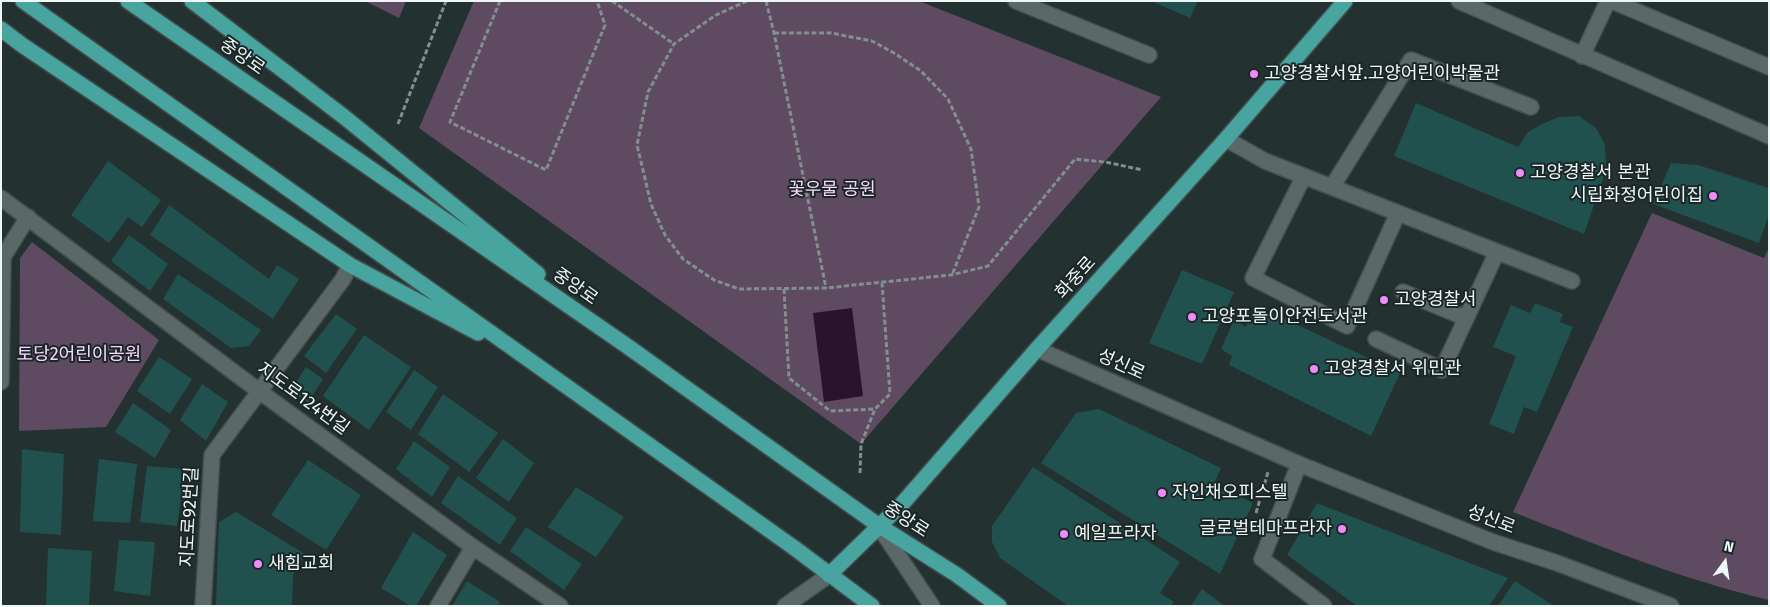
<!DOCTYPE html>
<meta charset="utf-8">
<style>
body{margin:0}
#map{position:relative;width:1770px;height:607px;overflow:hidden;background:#233130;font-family:"Fira Sans",sans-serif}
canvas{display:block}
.frame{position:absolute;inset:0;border:2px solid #eef7f6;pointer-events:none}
.north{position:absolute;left:1700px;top:537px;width:50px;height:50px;-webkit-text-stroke:4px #1a2726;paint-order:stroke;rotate:14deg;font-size:14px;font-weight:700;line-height:20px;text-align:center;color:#eef7f6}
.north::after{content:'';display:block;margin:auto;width:18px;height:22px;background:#eef7f6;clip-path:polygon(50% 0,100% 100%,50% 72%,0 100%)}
</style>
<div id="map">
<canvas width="1770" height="607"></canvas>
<div class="frame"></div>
<div class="north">N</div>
</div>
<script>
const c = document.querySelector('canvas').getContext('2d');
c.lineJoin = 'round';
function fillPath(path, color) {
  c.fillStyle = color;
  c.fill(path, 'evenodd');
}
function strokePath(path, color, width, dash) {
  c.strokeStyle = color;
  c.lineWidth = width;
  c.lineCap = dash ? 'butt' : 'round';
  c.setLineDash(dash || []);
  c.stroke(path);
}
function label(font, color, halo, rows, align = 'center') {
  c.font = font + ' "Fira Sans","Noto Sans KR",sans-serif';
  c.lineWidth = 4;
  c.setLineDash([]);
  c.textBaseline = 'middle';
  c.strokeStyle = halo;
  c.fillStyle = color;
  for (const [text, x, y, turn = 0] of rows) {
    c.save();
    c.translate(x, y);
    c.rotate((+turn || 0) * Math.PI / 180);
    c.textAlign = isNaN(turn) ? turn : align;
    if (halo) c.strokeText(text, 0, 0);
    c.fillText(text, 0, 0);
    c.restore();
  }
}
fillPath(new Path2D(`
 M365,1H406L399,18Z
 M474,1H919L1161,97L861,444L419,128Z
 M1652,213L1764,258L1769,248V600C1681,579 1596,545 1513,512Z
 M32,242L159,340L106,427L19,431L20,258Z`), '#5e4b61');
fillPath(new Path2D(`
 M852,308L863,396L824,402L813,313Z`), '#29142c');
fillPath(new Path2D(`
 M1151,1H1198L1190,18Z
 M1416,103L1518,147L1528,132L1542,124L1559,117L1579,116L1596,128L1605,145L1606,164L1602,182L1584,234L1394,156Z
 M108,161L161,200L142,227L128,217L109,243L71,215Z
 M1671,163L1698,165L1769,188V215L1759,243L1653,204Z
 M169,205L269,279L277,265L299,279L273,319L150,235Z
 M129,235L168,264L150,291L111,261Z
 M1182,270L1234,292L1202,364L1149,343Z
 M178,274L261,330L249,346L231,348L163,299Z
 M1535,303L1563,314L1560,322L1573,327L1537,412L1524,407L1514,434L1489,424L1516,356L1493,347L1511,305L1530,313Z
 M1255,305L1400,373L1371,436L1229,365L1232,356L1221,349L1234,320L1246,327Z
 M336,314L357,329L326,373L304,356Z
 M364,335L411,367L369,430L323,396Z
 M159,357L192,379L170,414L137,391Z
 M306,367L323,379L308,403L291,390Z
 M414,370L438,387L411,430L386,412Z
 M202,384L228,402L206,441L180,420Z
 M443,394L498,433L469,472L418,434Z
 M133,403L171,430L155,458L115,432Z
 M1099,409L1221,468L1214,484L1253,503L1220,574L1041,463L1076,413Z
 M503,439L534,463L509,502L476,478Z
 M414,441L450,467L432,497L396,469Z
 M22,449L64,454L61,535L20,532Z
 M99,459L137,464L130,523L93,521Z
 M308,460L361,495L326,550L271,515Z
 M147,466L185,469L177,526L140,522Z
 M1033,467L1180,562L1160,593L1174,602L1171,606H1068L1000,558L992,542V526Z
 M458,476L517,518L500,545L441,503Z
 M576,487L624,517L596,557L548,527Z
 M1317,503L1508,578L1489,606H1357L1287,555Z
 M236,512L305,554L293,575L292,606L216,605L219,522Z
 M526,527L582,564L564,590L510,551Z
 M413,532L447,555L416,606H411L381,588Z
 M119,540L155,542L150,596L114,591Z
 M48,548L92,551L89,606H46Z
 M467,581L500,602L498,606H452Z
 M1515,581L1554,606H1498Z
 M1202,589L1225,606H1191Z`), '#20514e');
const minor = new Path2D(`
 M1016,1L1149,55
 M1459,1L1769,136
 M1612,1L1769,67
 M1582,56L1608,1
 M1226,139L1265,161L1572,281
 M1304,176L1253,278L1347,326L1398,213
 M1332,187L1411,60L1531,107
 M1,198L259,391L473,547L560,606
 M1403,292L1466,318
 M1376,339L1442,370L1497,252
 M1037,349L1299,464L1493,542L1557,563L1671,606
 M1,382L3,257L28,217
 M1299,464L1262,559L1324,606
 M878,525L932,606
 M203,606L212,455L343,279L350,265
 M438,606L473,547
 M785,606L829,575`);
const major = new Path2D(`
 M23,1L793,547L872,606
 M128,1L627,346L878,525L957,575L999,606
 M192,1L343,116L538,274
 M1,29L22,45L350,265L478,333
 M829,575L902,504L1037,349L1226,139L1345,1`);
strokePath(minor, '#424e4d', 18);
strokePath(major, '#424e4d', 18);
strokePath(new Path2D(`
 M500,1L450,122L546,170L605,25L597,1
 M612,1L674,44
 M747,1L716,15L674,44L648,92L637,145L651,204L665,235L683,259L714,280L739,289L826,288L951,275L988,266L1075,159L1105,162L1143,170
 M766,1L774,33L826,288
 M774,33H831L872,41L894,53L921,71L948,99L971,149L979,207L952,275
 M398,124L446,1
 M784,289L789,378L830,411L875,409L890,394L882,283
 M860,473L861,444L875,409
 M1256,513L1268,472`), '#838f8e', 3, [5, 2.5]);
strokePath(minor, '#5a6968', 15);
strokePath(major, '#48a49e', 15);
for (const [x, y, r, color] of [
 [1254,74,5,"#ec8cfa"],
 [1520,173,5,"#ec8cfa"],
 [1713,196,5,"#ec8cfa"],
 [1384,300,5,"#ec8cfa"],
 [1192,317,5,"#ec8cfa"],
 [1314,369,5,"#ec8cfa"],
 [1162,493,5,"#ec8cfa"],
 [1342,529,5,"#ec8cfa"],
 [1064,534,5,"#ec8cfa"],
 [258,564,5,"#ec8cfa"]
]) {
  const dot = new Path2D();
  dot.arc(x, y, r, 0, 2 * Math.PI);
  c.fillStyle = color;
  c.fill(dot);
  strokePath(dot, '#1a2726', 2);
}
label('18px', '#eef7f6', '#1a2726', [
 ["중앙로",242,57,35],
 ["화중로",1076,278,-48],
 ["중앙로",575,287,35],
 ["성신로",1121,365,24],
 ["지도로124번길",303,399,36],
 ["지도로92번길",190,517,-87],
 ["중앙로",906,520,33],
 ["성신로",1491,520,21]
]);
label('18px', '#eef7f6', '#1a2726', [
 ["고양경찰서앞.고양어린이박물관",1264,74],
 ["고양경찰서 본관",1530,173],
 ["시립화정어린이집",1703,196,"right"],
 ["고양경찰서",1394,300],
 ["고양포돌이안전도서관",1202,317],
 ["고양경찰서 위민관",1324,369],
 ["자인채오피스텔",1172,493],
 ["글로벌테마프라자",1332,529,"right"],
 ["예일프라자",1074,534],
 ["새힘교회",268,564]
], 'left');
label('18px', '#fad6ff', '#1a2726', [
 ["꽃우물 공원",832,190],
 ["토당2어린이공원",79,355]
]);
</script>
